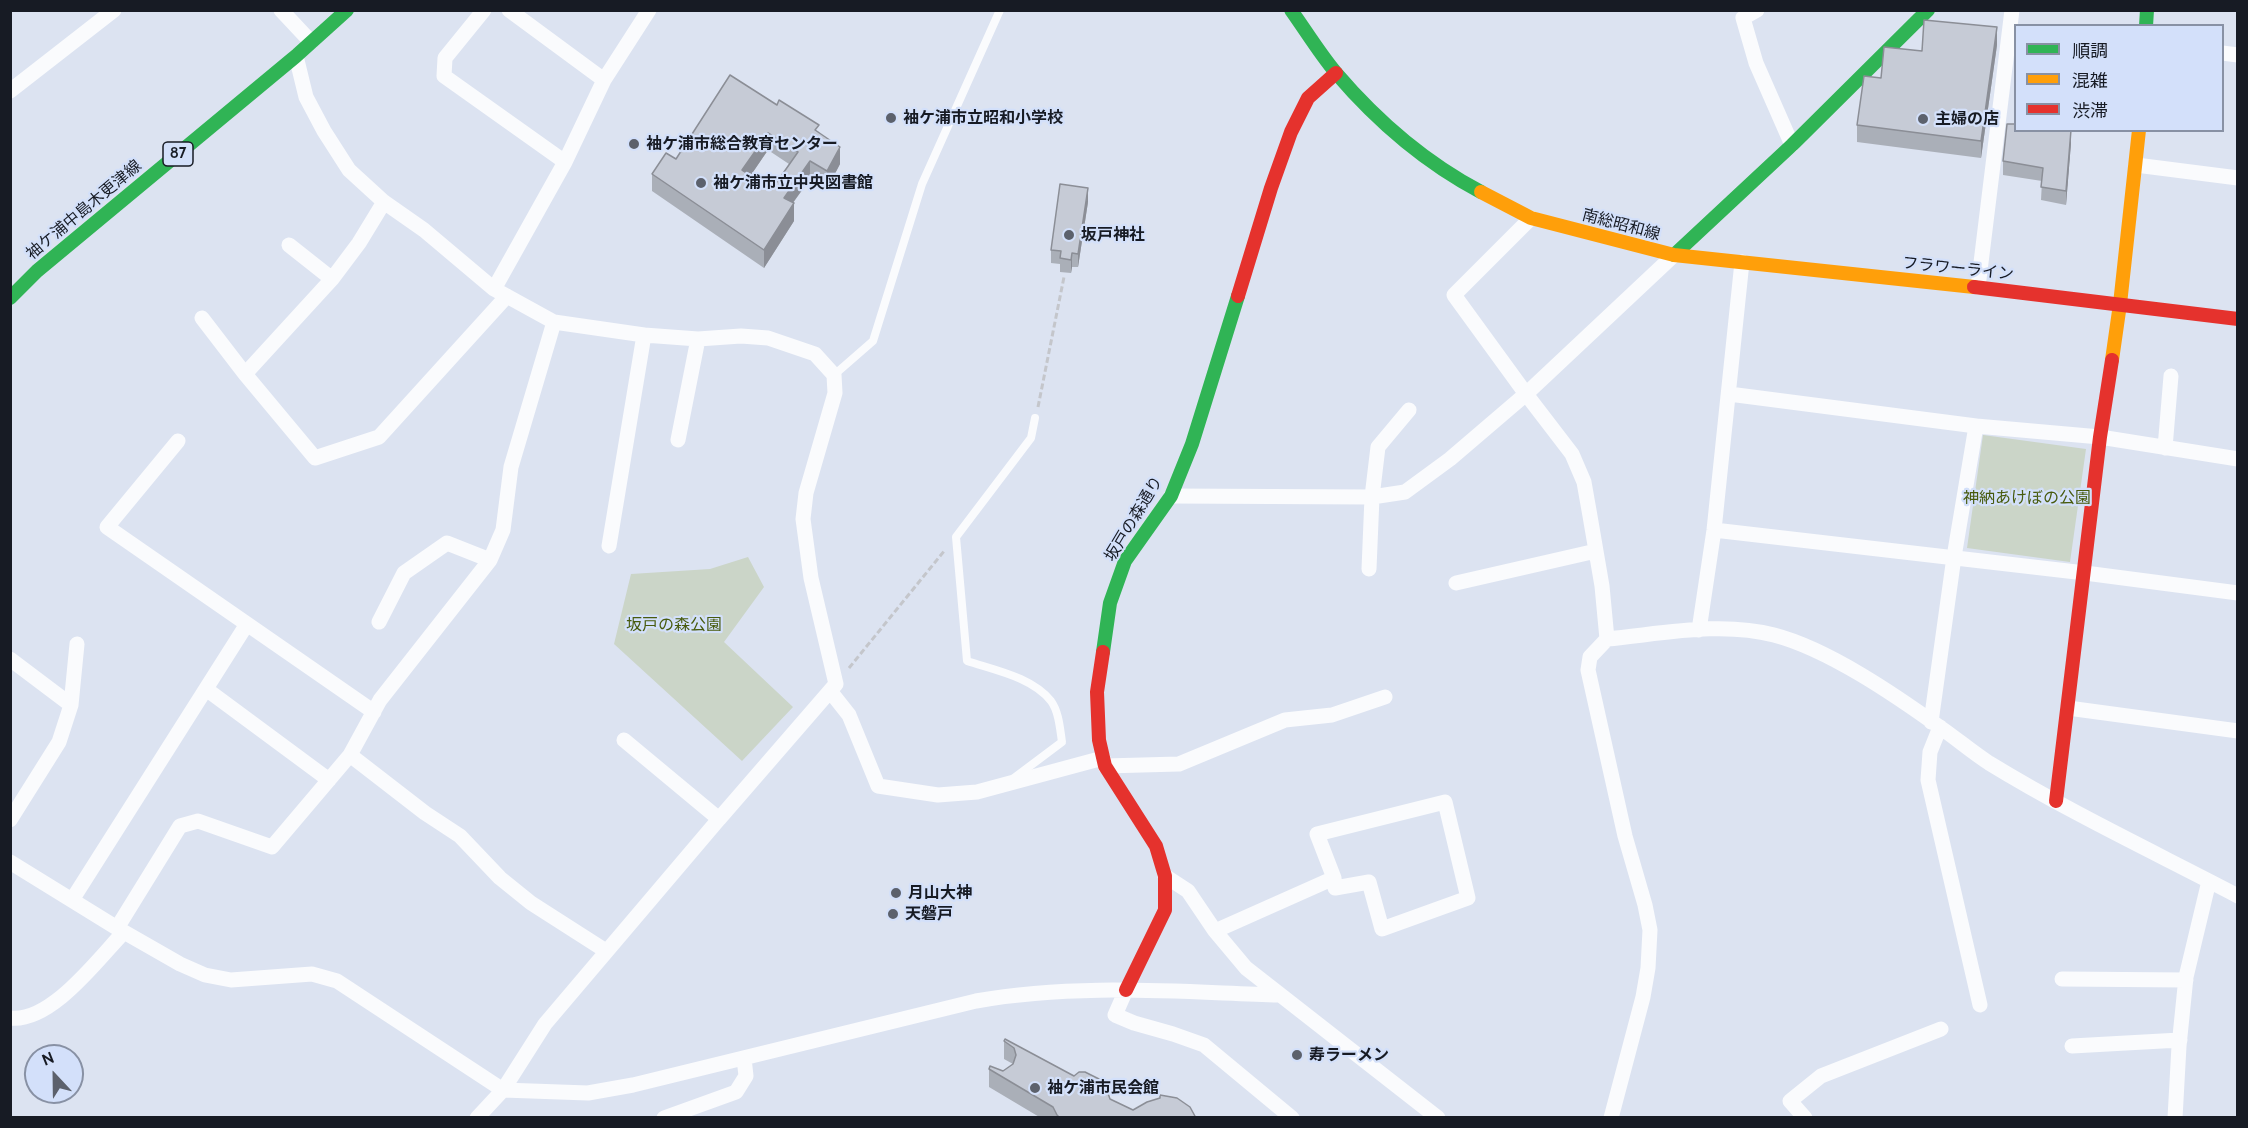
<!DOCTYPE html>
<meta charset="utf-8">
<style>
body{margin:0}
#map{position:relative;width:2248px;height:1128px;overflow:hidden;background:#dce3f1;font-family:Cabin,"Noto Sans JP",sans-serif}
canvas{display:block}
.frame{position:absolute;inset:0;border:12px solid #171b24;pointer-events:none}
.legend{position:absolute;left:2014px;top:24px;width:210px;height:108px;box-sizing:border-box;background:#d3e0fa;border:2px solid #8891a4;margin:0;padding:8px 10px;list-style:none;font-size:18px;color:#171b24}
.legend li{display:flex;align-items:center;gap:12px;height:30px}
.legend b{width:30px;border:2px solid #8891a4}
.north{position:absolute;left:24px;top:1044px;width:60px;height:60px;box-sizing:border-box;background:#d3e0fa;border:2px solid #8891a4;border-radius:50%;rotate:338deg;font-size:16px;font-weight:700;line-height:24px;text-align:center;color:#171b24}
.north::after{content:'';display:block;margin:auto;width:21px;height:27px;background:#5c616c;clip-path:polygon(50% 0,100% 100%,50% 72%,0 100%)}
</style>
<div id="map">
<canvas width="2248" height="1128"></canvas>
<div class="frame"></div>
<ul class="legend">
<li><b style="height:8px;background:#30b455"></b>順調</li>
<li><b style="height:8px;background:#ff9f0a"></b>混雑</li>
<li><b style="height:8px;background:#e5322d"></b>渋滞</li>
</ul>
<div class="north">N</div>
</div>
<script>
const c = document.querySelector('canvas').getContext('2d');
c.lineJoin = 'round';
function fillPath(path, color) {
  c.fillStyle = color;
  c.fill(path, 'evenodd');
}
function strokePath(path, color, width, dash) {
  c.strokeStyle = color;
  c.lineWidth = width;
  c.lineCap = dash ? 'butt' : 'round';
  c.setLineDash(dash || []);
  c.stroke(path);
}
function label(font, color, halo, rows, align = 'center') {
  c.font = font + ' Cabin,"Noto Sans JP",sans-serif';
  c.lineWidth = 4.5;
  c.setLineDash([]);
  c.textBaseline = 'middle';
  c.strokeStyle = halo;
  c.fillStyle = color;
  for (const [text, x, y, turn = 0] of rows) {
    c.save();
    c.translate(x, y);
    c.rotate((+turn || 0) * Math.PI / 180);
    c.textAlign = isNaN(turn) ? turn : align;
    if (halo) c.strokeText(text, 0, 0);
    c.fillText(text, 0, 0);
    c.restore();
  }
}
fillPath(new Path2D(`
 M1983,435L2086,449L2070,562L1967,548Z
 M748,557L764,587L724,642L793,707L742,761L614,644L631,574L710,569Z`), '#cbd5c8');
strokePath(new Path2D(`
 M1038,407L1064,277
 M849,668L945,550`), '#c4c6cb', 3, [6, 3]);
strokePath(new Path2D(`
 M834,375L873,341L922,184L1000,10
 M1014,778L1062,742C1060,729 1059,712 1051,701C1032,677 994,670 967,661L956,537L1031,438L1035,418`), '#fafbfd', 8);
strokePath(new Path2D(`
 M281,10L311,42
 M484,10L445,58L444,76L565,162
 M509,10L604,80
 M1757,10L1743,18L1756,63L1792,145
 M2222,53L2238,55
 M296,56L306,97L324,131L349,170L384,202L424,230L494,289L554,322L644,335L698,339L741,336L768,338L815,354L834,375L835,393L806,493L803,519L811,578L836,684L719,819
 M10,91L114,10
 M2136,165L2238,178
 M1531,218L1454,295L1526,394L1572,454L1584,482L1590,516L1602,586L1607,639
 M289,245L332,279
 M1978,287L2012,10
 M494,289L565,162L604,80L649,10
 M202,318L245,374L315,458L379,437L507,296
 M245,374L332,279L359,243L384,202
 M1729,394L1976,426L2100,437L2238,459
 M678,440L698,339
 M178,441L107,527L374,712
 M2165,448L2171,376
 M1171,496L1372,497L1405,492L1450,459L1526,394L1674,255
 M1714,530L2085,573L2238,593
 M609,546L644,335
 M1369,569L1372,497L1378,447L1409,410
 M1456,583L1596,551
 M379,622L404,573L447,543L490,560
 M1699,630L1714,530L1742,262
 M10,659L71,705
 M206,689L329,780
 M830,691L849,715L878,786L938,795L977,792L1103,758
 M2068,708L2238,731
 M1931,722L1954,557L1976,426
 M1940,727L1930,752L1928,780L1980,1005
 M350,755L425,813L460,836L500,878L531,903L606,951
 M1105,766L1179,764L1285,720L1332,715L1385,697
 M1445,802L1468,898L1382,929L1369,882L1335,888L1334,878L1317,834Z
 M10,820L59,742L71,705L77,644
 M10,862L117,928L180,964L205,975L231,980L312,974L337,981L503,1090L588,1093L633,1085L976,1001C1077,983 1177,992 1279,995
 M1165,876L1188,891L1215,931L1246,968L1438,1118
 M72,900L247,624
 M117,928L180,826L198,821L272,847L350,755L380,700L490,560L503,530L511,467L554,322
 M1215,931L1334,878
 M2062,979L2186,980
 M1126,990L1115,1015L1134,1023L1173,1034L1204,1045L1292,1118
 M10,1018C51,1023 98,959 124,932
 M2072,1046L2180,1040
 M477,1118L503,1090L545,1024L719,819L624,740
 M664,1118L736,1092L746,1076L744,1058
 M1611,1118L1643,997L1648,968L1650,930L1645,905L1625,836L1588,670L1590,657L1607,639C1661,634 1721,621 1774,635C1828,649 1895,695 1941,728C1957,739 1972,752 1989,763C2069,812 2154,852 2238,896
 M1805,1118L1790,1101L1821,1076L1941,1029
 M2175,1118L2179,1046L2186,977L2209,881`), '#fafbfd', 15);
strokePath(new Path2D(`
 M1291,10C1306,31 1320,54 1336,73C1377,121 1426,163 1481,192
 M2146,26L2147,10
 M1674,255L1792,145L1928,10
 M10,298L37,271L296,56L347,10
 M1103,652L1110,603L1125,561L1171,496L1192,444L1238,296`), '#30b455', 14);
strokePath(new Path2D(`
 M1481,192L1531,218L1674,255L1974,287
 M2112,360L2120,304L2139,130`), '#ff9f0a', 14);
strokePath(new Path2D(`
 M1974,287L2238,319
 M1238,296L1271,188L1291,132L1308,98L1336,73
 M1103,652L1097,692L1099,740L1105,766L1156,846L1165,876V910L1126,990
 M2056,801L2100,437L2112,360`), '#e5322d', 14);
fillPath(new Path2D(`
 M1997,45L1981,158L1857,142V125L1881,78L1922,51Z
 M730,75L819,132L840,164L827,189L810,179L793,203L794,221L764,268L652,191V174L676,159ZM768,150L789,164L772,189L751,175Z
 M2071,143L2066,205L2041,200L2042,181L2003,175V161Z
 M1088,202L1078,267H1072L1071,273L1060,272V264L1051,263V250Z
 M1004,1041L1110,1099L1133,1110L1196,1118H1041L989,1087V1069L1003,1071L1013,1064L1004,1059Z`), '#aaafb8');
fillPath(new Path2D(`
 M1997,27V45L1981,158V141Z
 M2071,130V143L2066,205V191Z
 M768,133V150L742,188V170Z
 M840,147V164L827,189V171Z
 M810,161V179L784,215V198Z
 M1088,188V202L1078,267V254Z
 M794,203V221L764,268V250Z
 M1072,253V267L1071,273V260Z`), '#8b8e96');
const building = new Path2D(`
 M1924,20L1997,27L1981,141L1857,125L1864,76L1881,78L1884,47L1922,51Z
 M730,75L777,105L779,100L819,125L815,130L840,147L827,171L810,161L784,198L794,203L764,250L652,174L666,153L676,159ZM768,133L798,152L772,189L742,170Z
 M2007,124H2016V130H2071L2066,191L2041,187L2043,168L2003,161Z
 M1060,184L1088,188L1078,254L1072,253L1071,260L1060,258L1061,251L1051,250Z
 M1005,1039L1074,1076L1079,1072H1085L1099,1079L1105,1085L1110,1099L1133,1110L1147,1102L1160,1098V1095L1177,1098L1190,1107L1196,1118H1060L1057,1115L1053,1107L989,1069L990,1066L1003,1071L1013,1064L1016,1055L1014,1048L1004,1041Z`);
fillPath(building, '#c6cbd6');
strokePath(building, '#8b8e96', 1.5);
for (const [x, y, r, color] of [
 [891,118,6,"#5c616c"],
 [1923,119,6,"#5c616c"],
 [634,144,6,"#5c616c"],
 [701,183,6,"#5c616c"],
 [1069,235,6,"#5c616c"],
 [896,893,6,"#5c616c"],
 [893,914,6,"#5c616c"],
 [1297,1055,6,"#5c616c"],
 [1035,1088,6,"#5c616c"]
]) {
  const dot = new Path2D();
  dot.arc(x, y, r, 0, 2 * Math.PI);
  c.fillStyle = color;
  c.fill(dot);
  strokePath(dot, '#d3e0fa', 2);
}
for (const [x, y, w] of [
 [178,154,30]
]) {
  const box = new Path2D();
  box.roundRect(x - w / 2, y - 12, w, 24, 4.5);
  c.fillStyle = '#d3e0fa';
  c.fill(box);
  strokePath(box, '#171b24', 1.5);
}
label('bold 15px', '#171b24', null, [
 ["87",178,154]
]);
label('bold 16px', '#171b24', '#d3e0fa', [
 ["袖ケ浦市立昭和小学校",903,118],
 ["主婦の店",1935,119],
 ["袖ケ浦市総合教育センター",646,144],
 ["袖ケ浦市立中央図書館",713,183],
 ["坂戸神社",1081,235],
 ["月山大神",908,893],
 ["天磐戸",905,914],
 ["寿ラーメン",1309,1055],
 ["袖ケ浦市民会館",1047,1088]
], 'left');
label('16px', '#171b24', '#d3e0fa', [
 ["袖ケ浦中島木更津線",84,210,-40],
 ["南総昭和線",1621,225,15],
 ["フラワーライン",1958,269,6],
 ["坂戸の森通り",1134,519,-59]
]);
label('16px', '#485b0e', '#d3e0fa', [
 ["神納あけぼの公園",2027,498],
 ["坂戸の森公園",674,625]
]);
</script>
